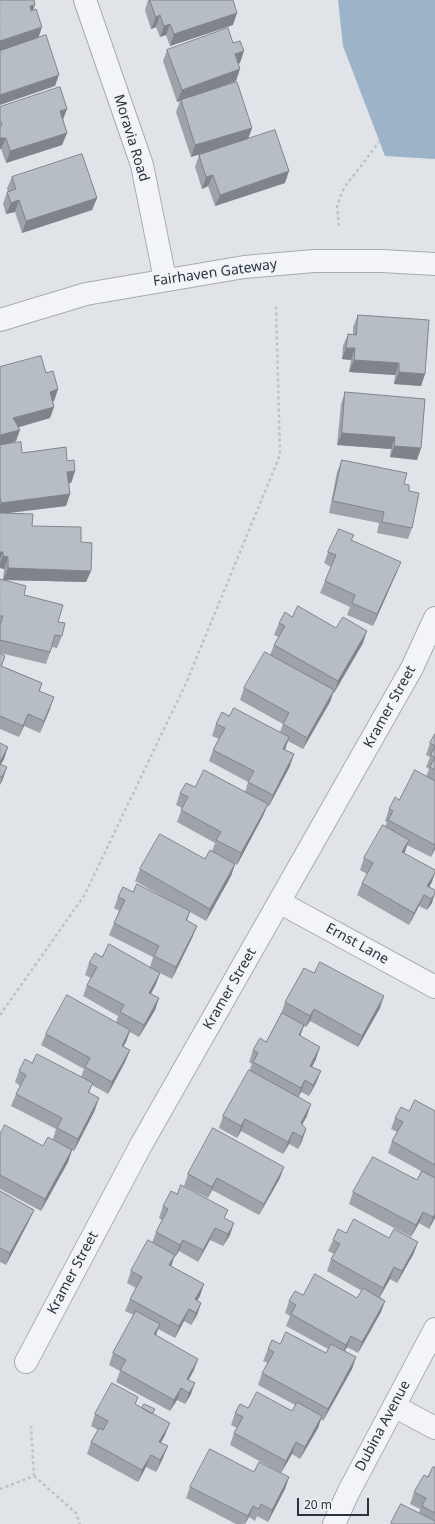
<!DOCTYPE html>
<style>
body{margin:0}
#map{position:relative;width:435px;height:1524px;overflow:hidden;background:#e0e4e9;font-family:"Noto Sans",sans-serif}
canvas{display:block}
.scale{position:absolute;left:297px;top:1498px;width:72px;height:18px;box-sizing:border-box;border:2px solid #29323f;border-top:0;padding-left:5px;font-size:12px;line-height:14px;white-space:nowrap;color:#29323f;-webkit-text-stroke:3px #eff3f6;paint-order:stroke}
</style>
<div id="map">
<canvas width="435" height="1524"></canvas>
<div class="scale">20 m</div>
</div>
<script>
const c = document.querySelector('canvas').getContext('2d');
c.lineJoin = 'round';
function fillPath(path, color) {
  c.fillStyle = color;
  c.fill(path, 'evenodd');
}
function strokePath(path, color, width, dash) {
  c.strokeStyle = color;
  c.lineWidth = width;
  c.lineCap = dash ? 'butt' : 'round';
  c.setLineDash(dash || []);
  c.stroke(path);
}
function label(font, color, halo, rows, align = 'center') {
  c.font = font + ' "Noto Sans",sans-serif';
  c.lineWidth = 3;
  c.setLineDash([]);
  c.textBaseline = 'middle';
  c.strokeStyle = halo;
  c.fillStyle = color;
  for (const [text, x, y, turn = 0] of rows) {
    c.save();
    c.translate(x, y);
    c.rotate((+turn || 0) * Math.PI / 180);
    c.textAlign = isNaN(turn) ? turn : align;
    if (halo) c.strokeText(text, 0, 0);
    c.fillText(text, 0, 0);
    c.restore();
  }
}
fillPath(new Path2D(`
 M338,0H435V159L385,156L343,46Z`), '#9cb3c8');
const minor = new Path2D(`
 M85,0L142,165L165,279
 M0,320L86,294L244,267L314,261H382L435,264
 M279,902L435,987
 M26,1362L141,1145L412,668L435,618
 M394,1406L435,1428
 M334,1524L348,1493L435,1329`);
strokePath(minor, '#a5abb3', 24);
strokePath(new Path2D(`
 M339,226L337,206L344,188L379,142
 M0,1015L84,896L187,681L280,455L276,304
 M34,1476L76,1513L80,1524
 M0,1489L34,1476L31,1426`), '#bec2c7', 2.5, [3, 3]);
strokePath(minor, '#f3f4f7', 22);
fillPath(new Path2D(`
 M148,0H233V25L170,46L166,35L160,37L156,27L151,29L145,10Z
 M167,50L240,63L238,64L236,81L209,91L252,128L248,139L285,183L215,206L208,186L202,189L195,167L199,155L226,146L191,157L176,112L180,101L177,102L163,61Z
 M0,107L67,109L63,120L67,133L62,145L6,163L1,149H0Z
 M12,177L97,198L92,210L22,233L15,212L6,214L3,204L7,192H8L7,188Z
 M358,315L425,374L421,386L394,384L395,375L349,372L351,360L342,359L343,346L348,334H353V327Z
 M0,367L46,373L58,389L54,401L53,402L54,407L50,418L19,427L16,441L5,445L22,453L67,461L75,471L71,483H69L70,494L66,506L8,513L32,526L81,542L91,571L86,582L3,580L4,569L0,568Z
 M345,392L421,448L417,460L390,457L391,449L337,445L341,404Z
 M342,460L404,484L409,491L412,528L408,539L377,533L379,523L329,513L337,472Z
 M352,540L396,574L373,626L347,615L350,607L320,593L325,581L331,567L324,563L328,552Z
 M0,579L24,595L58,622L62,636L57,648L52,647L46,664L0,653Z
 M292,617L363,643L334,693H333L330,702L303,749L288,741L285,750L290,766L269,806H267L263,816L237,865L235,864L231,876L206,921L190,912L187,921L197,926L192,938L172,979L160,973L156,984L151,994L159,998L155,1010L139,1037L130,1032L126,1042L123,1047L130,1050L125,1062L108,1094L92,1085L89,1093L95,1110L74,1151L72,1150L68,1162L41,1211L0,1189V1134L43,1146L53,1139L56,1129L11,1106L16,1094L20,1086L15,1082L19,1071L32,1063L81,1077L84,1069L41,1045L46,1034L116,1023L118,1016L83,996L87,985L91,978L85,975L89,963L102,957L150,967L153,957L109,935L119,911L114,908L118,897L133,892L167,899L135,881L140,869L205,859L212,851L215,843L177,822L182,808L176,805L180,793L195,787L245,792L248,782L209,761L213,750L219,739L212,736L216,724L229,716L280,732L283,724L240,700L244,688L270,655L274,645L279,637L274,635L279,623Z
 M0,653L5,656L2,666L42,683L40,691L50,709L40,733L24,726L19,737L0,729Z
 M435,734V850L431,857L407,845L404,853L432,882L429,887L432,903L427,910L419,906L409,925L357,895L362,883L367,874L360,870L364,858L385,827L387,822L385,821L389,809L426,777L429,769L426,767L430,757L426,755L430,743Z
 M0,743L4,759L1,764L3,779L0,785Z
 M285,1002L380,1008L358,1047L310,1021L306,1027L304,1026L300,1036L316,1059L312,1067L321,1071L316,1083L309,1096L301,1092L298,1097L307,1116L302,1125L306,1129L302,1141L298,1149L289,1144L283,1154L241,1131L237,1138L219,1128L223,1116L249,1071L252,1064L249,1062L253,1050L266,1042L281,1014Z
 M409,1111H435V1218L429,1229L419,1223L411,1237L349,1204L353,1192L417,1180L421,1171L388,1153L392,1141L397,1132L391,1129L395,1118Z
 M188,1174L280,1178L259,1215L212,1190L208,1198L184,1186Z
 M0,1191L34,1210L29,1221L6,1265L0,1262Z
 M163,1206L225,1219L230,1235L223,1246L210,1240L198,1262L179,1251L175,1257L174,1256L171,1266L200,1296L197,1300L201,1303L197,1315L191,1325L184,1321L175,1338L158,1329L156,1335L194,1370L189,1379L191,1394L185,1404L177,1400L170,1411L116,1382L120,1371L109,1365L113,1353L134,1315L125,1311L130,1299L136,1288L127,1283L131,1271L152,1243L156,1232L162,1220L159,1218Z
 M346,1233L414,1253L397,1283L390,1279L380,1297L385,1301L381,1312L358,1353L347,1347L345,1351L356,1357L352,1369L323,1421L321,1419L318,1428L300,1459L292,1454L281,1473L230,1445L234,1433L237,1428L231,1425L235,1413L248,1408L292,1411L295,1405L258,1385L262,1373L268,1363L263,1361L268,1349L326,1353L328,1349L286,1326L290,1316L285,1313L289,1301L303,1295L357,1298L362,1291L327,1271L331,1259L334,1254L328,1251L333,1240Z
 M138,1397L135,1404L142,1408L155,1409L153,1414L165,1435L161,1443L163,1458L156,1472L146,1467L138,1482L87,1454L91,1442L98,1430L91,1426L95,1414Z
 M435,1467V1524H391L401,1504L419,1513L420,1509L410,1504L414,1492Z
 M254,1472L289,1477L285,1489L268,1522L257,1516L255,1521L249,1517L245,1524H236L186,1498L190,1487Z`), '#9da3a9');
fillPath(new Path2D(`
 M35,5L31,16L30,6Z
 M237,13L233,25L170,46L174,34Z
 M160,15L156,27L151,29L156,17Z
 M170,24L166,35L160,37L164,26Z
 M42,27L38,39L0,51V41Z
 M244,51L240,63L231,66L235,54Z
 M240,69L236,81L181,101V100L180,101L177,102L182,90Z
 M59,75L55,86L0,105V95Z
 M67,109L62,121L60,111Z
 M252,128L248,139L191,157L195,145Z
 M67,133L62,145L6,163L10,151Z
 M0,138H6L1,149H0Z
 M289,171L285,183L215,206L220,195Z
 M213,175L208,186L202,189L206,177Z
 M97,198L92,210L22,233L26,221Z
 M19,200L15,212L6,214L11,203Z
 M346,348H355L351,360L342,359Z
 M354,360L399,363L395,375L349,372Z
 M399,372L425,374L421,386L394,384Z
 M58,389L54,401L45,404L50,392Z
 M54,407L50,418L9,430L13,418Z
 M20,430L16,441L0,446V435Z
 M342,433L395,437L391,449L337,445Z
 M394,446L421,448L417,460L390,457Z
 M75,471L71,483L63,484L67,472Z
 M70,494L66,506L0,514V505L1,503Z
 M0,552H3L0,559Z
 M3,556L8,557L4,569L0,568V563Z
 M401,562L396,574L373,626L377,614Z
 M8,568L91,571L86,582L3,580Z
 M367,631L363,643L334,693L338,681Z
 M334,690L330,702L303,749L307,738Z
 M54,697L50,709L40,733L44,721Z
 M28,714L24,726L19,737L23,726Z
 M289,737L285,749L279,761L283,749Z
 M8,747L4,759L0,766V762Z
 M294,754L290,766L269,806L273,795Z
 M7,767L3,779L0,785L2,777Z
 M268,804L263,816L237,865L241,853Z
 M409,840L405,852L398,863L402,852Z
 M435,845V848L431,857Z
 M235,864L231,876L206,921L210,909Z
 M435,873L432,882L425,895L427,886Z
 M435,893L432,903L427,910L431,899Z
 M424,895L419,906L409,925L414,913Z
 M197,926L192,938L172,979L176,967Z
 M160,973L156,984L145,1004L149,993Z
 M384,996L380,1008L358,1047L362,1036Z
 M159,998L155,1010L139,1037L144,1025Z
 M314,1009L310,1021L306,1027L310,1016Z
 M304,1025L300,1037L299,1035Z
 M130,1030L126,1042L117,1058L122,1046Z
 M320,1047L316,1059L306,1078L310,1066Z
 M130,1050L125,1062L108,1094L112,1082Z
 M321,1071L316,1083L309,1096L313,1085Z
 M305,1080L301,1092L297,1100L301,1088Z
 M99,1098L95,1110L74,1151L78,1139Z
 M311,1104L307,1116L296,1135L301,1123Z
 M245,1119L241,1131L237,1138L241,1126Z
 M306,1129L302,1141L298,1149L302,1137Z
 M293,1132L289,1144L283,1154L288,1142Z
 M72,1150L68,1162L41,1211L45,1199Z
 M284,1167L280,1178L259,1215L264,1204Z
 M217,1178L212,1190L208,1198L212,1187Z
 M34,1210L29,1221L6,1265L10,1253Z
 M423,1212L419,1223L411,1237L416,1225Z
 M435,1214V1218L429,1229L433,1217Z
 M234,1223L230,1235L223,1246L228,1234Z
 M215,1228L210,1240L198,1262L203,1250Z
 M183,1240L179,1251L175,1257L180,1245Z
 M418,1242L414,1253L397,1283L402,1271Z
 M175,1255L171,1267L169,1265Z
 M394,1267L390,1279L378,1300L383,1288Z
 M204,1284L200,1296L191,1311L195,1299Z
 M385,1301L381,1312L358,1353L362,1342Z
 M201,1303L197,1315L191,1325L196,1313Z
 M189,1309L184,1321L175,1338L179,1326Z
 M160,1324L156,1335L154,1334Z
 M351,1336L347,1347L341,1357L346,1345Z
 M356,1357L352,1369L323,1421L328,1409Z
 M198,1359L194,1370L183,1390L187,1379Z
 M195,1383L191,1394L185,1404L189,1393Z
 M181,1388L177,1400L170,1411L174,1400Z
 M322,1416L318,1428L300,1459L305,1447Z
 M170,1423L165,1435L155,1453L159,1442Z
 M296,1442L292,1454L281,1473L286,1461Z
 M168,1446L163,1458L156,1472L160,1460Z
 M151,1455L146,1467L138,1482L142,1470Z
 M289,1477L285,1489L268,1522L272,1510Z
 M253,1506L249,1517L245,1524L248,1516Z`), '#80848a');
const building = new Path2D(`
 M0,0H34L35,5L30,6L31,11L36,9L42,27L0,41Z
 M150,0H233L237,13L174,34L170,24L164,26L160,15L156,17Z
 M228,28L233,43L240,41L244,51L235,54L240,69L182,90L167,50Z
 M46,35L59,75L0,95V51Z
 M237,82L252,128L195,145L181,100Z
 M60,87L67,109L60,111L67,133L10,151L6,138H0V126L2,125L0,120V107Z
 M275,130L289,171L220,195L213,175L206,177L199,155Z
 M82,154L97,198L26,221L19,200L11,203L7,192L16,189L12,177Z
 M358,315L429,320L425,374L399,372V363L354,360L355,348H346L348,334L356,335Z
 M41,356L46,373L53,371L58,389L50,392L54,407L13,418L20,430L0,435V367Z
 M345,392L425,399L421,448L394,446L395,437L342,433Z
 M21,442L22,453L66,447L67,461L74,460L75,471L67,472L70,494L1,503L0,497V445Z
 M342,460L407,473L404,484L409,485V491L419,493L412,528L382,522L384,512L333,501Z
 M0,513L33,514L32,526L81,527V542L92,543L91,571L8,568V557L3,556V552H0Z
 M339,529L354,535L351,540L401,562L377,614L352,603L355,595L325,581L336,555L328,552Z
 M0,579L26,586L24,595L63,605L58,622L65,623L62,636L55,635L50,652L0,640V625L3,616H0Z
 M298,606L336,628L343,617L367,631L338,681L274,645L285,626L279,623L285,612L292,617Z
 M265,652L334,690L307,738L283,724L289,713L244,688Z
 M0,653L5,656L1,666L42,683L39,691L54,697L44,721L28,714L23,726L0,716Z
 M234,708L289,737L283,749L294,754L273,795L248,782L254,771L213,750L225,728L216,724L222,712L229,716Z
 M435,734V746L430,743Z
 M0,743L8,747L0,762Z
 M435,747V758L431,755Z
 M435,758V770L430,767Z
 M0,764L7,767L2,777L0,776Z
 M204,770L268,804L241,853L216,840L221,832L181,810L188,797L180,793L186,783L195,787Z
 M415,770L435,781V845L388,820L393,811L389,809L395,797L399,800Z
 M383,825L409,840L402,852L435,870V873L427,886L435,890V893L431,899L424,895L414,913L362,883L373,863L364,858Z
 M160,834L205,859L210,850L235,864L210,909L140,869Z
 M137,884L190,911L186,920L197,926L176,967L154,956L159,946L114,923L125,900L118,897L123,887L133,892Z
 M109,944L160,973L149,993L159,998L144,1025L120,1012L124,1005L87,985L97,967L89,963L95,953L102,957Z
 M320,962L384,996L362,1036L314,1009L310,1016L285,1002L304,968L314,973Z
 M67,995L130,1030L122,1046L130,1050L112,1082L85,1067L90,1058L46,1034Z
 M282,1013L304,1025L299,1035L320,1047L310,1066L321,1071L313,1085L305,1080L301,1088L253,1062L258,1053L253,1050L260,1038L266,1042Z
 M37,1054L93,1083L88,1092L99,1098L78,1139L57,1128L62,1118L16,1094L26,1075L19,1071L25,1059L32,1063Z
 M249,1070L311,1104L301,1123L306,1129L302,1137L293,1132L288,1142L245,1119L241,1126L223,1116Z
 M415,1100L435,1111V1165L392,1141L403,1122L395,1118L401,1107L409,1111Z
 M5,1125L43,1146L48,1137L72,1150L45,1199L0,1175V1134Z
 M213,1128L284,1167L264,1204L217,1178L212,1187L188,1174Z
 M373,1157L417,1180L422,1171L435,1178V1214L433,1217L423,1212L416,1225L353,1192Z
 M181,1185L228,1210L224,1218L234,1223L228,1234L215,1228L203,1250L183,1240L180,1245L156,1232L168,1209L163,1206L171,1191L177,1194Z
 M0,1191L34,1210L10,1253L0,1248Z
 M354,1219L389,1238L394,1229L418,1242L402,1271L394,1267L383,1288L331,1259L340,1244L333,1240L338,1229L346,1233Z
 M148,1240L175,1255L169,1265L204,1284L195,1299L201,1303L196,1313L189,1309L179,1326L130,1299L142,1277L131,1271Z
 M315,1274L357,1298L363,1288L385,1301L362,1342L351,1336L346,1345L291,1314L296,1305L289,1301L295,1291L303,1295Z
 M136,1311L160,1324L154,1334L198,1359L187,1379L195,1383L189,1393L181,1388L174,1400L120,1370L126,1360L113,1353Z
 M286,1332L326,1353L331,1344L356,1357L328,1409L262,1373L274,1352L268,1349L272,1340L280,1344Z
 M112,1383L138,1397L135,1404L170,1423L159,1442L168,1446L160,1460L151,1455L142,1470L91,1442L99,1428L103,1430L108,1421L95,1414Z
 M257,1392L292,1411L297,1402L322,1416L305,1447L296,1442L286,1461L234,1433L243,1417L235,1413L240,1404L248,1408Z
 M144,1404L155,1409L152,1414L142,1408Z
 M210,1449L254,1472L259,1462L289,1477L272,1510L261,1504L259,1509L253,1506L248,1516L190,1487Z
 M433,1467H435V1513L422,1506L426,1498L414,1492L424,1475L428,1477Z
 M401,1504L435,1521V1524H393L391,1523Z`);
fillPath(building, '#b7bdc5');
strokePath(building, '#80848a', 1);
label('14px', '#29323f', '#eff3f6', [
 ["Moravia Road",131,138,73],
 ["Fairhaven Gateway",215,273,-8],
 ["Kramer Street",390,707,-61],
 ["Ernst Lane",357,944,29],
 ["Kramer Street",230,989,-60],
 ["Kramer Street",73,1273,-62],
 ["Dubina Avenue",383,1426,-62]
]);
</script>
